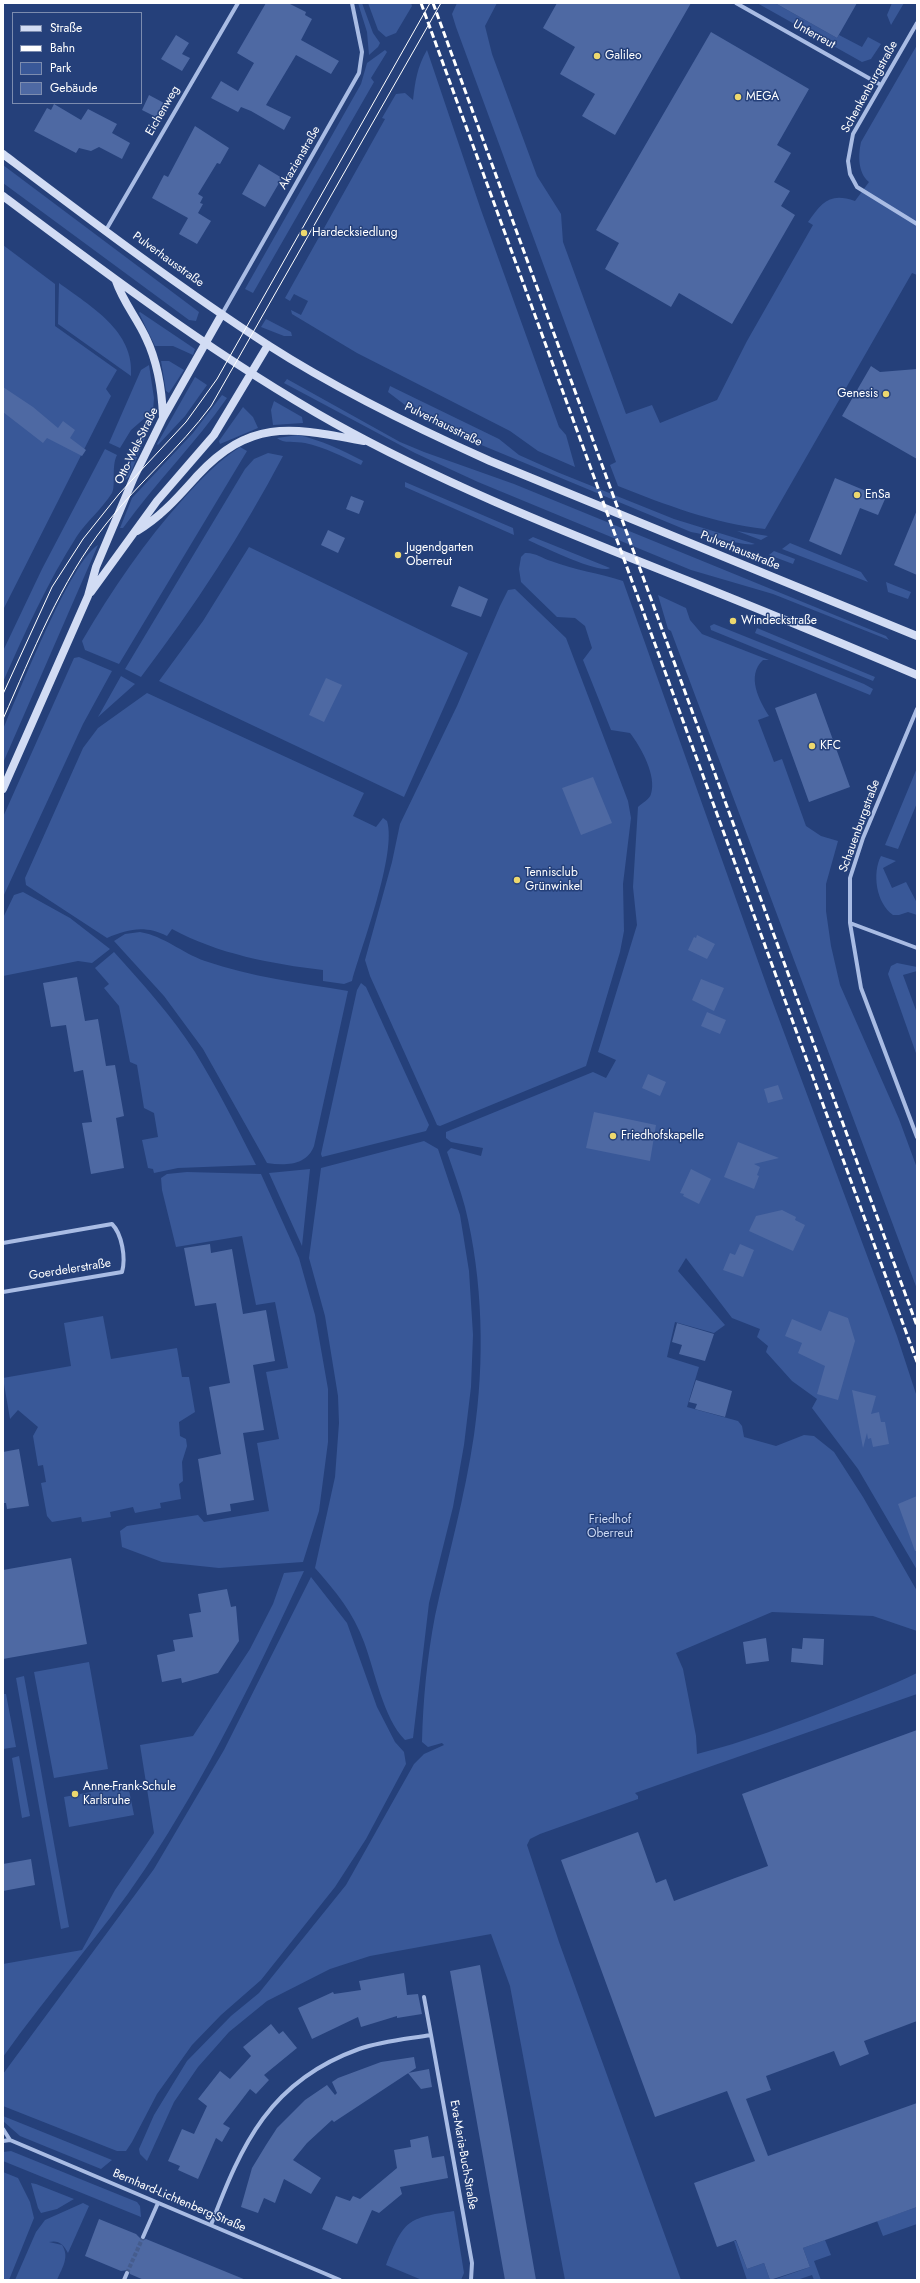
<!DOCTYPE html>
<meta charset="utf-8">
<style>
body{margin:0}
#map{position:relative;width:920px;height:2283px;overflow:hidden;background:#25407a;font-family:Jost,sans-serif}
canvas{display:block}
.frame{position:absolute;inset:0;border:4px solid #fff;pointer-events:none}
.legend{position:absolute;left:12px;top:12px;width:130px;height:92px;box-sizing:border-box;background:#25407a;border:1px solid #7c8caf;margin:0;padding:5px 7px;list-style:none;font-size:12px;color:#fff}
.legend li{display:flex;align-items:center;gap:8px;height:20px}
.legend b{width:20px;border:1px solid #7c8caf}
</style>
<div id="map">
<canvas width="920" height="2283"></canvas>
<div class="frame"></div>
<ul class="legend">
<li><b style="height:5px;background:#d2dcf4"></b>Straße</li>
<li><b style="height:5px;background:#fff"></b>Bahn</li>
<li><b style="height:11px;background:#395898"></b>Park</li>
<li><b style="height:11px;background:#4e69a3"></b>Gebäude</li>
</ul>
</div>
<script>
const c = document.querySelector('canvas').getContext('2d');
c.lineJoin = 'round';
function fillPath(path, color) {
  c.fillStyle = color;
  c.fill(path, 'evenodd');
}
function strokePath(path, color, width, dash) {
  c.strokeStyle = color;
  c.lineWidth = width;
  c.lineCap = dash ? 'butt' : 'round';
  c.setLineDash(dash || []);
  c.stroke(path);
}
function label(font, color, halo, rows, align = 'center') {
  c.font = font + ' Jost,sans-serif';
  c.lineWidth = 3;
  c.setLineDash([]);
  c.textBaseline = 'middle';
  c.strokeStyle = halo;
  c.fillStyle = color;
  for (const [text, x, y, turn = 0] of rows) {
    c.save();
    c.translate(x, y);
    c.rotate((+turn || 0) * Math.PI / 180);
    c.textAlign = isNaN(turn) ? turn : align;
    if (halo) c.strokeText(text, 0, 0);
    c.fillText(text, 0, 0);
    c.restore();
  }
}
fillPath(new Path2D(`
 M358,3H362L373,33L380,43L378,47L369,55L367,32Z
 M368,3H411L412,6L396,33L386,37L378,30Z
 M457,3H497L485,26L492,54L537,176L561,214L563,242L626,414L652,405L660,423L717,400L747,341L813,225L808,222C822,202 830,192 855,201L869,182C858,173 858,156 861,142L917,45V275L912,273L765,529C713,523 666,505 618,486L610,465L616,462L456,27L452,14Z
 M757,3H775L837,38L839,35L862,47L868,37L881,44L871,59L862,62Z
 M892,3H904L891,25L887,15Z
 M385,50L387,52L371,78L374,82L253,293L245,289L361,84L367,63Z
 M427,50L481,210L559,427L566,435L575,467L538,451L510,431L357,353L292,314L291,310L301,315L308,301L294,294L290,301L285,298L385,119L382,118L396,94L405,93L413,100C415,82 417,67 427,50Z
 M3,165L199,312L196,321L189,320L3,183Z
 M3,245L55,284V326L117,370L106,389L111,396L3,610Z
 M59,283C90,306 135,331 131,376L58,324Z
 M140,312L195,349L193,355L173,346H155L139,313Z
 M266,319L291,332L292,336H284L261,327Z
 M161,361H169L184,370L169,393L166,391Z
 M149,365L154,398L153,411L131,430L120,448L109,443L141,370Z
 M195,377L207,385L185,416L158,445L157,444Z
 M287,379L400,442L424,452L514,484L886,636L889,640L773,594L691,570L478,482L415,453L284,383Z
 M390,386L499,439L519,455L557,472L674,519L755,544C746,547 704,534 691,532L479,444L418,415L388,392Z
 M222,395L227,398C195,444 155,483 123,528H120L132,498L193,433Z
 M274,401L302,417L303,423L273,425L271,410Z
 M243,407L253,417L258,428L220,444L219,441Z
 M147,433L129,477L125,480L137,444Z
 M298,435C321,440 342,450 363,461L361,465C343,457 324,447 305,443C296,441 283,444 277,438Z
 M240,447L247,451L119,664L85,650L82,641C112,590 144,542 184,498C201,479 218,461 240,447Z
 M105,449L117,455C111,467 116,486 112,493C102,509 87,521 77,536C47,583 25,632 3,682V651L42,569Z
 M268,453L283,456C242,534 194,607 141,677L125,669L245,469L254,459Z
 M405,482L513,528L514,535L405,487Z
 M737,531L768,536L761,540Z
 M533,537L610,568C601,575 541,546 528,540Z
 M790,543L861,572L868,582L782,549Z
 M98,545L3,763V729L6,722C21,688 71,561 98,545Z
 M249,547L468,653L404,797L159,681L203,621Z
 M774,551L795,559L793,564L769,555Z
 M525,553C534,552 542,558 551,561C574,570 599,573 623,581L770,995L897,1336L917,1397V1570L858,1469L812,1408L817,1399L792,1381L766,1352L768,1346L757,1337L760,1329L732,1318L686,1258L678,1271L725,1325L714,1333L675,1322L667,1357L699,1367L687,1407L738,1421L742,1426L744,1437L776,1446L804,1435L814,1436L834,1452L863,1497L917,1591V1631L873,1616L772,1612L676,1653L683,1669L696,1736L697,1754C744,1742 790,1725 836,1707C863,1696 891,1686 917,1673V1694L635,1793L638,1796V1799L540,1834L530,1839L527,1845L559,1942L681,2280H565L510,1986L491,1934L370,1956L330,1969L267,2001L229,2032L198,2067L174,2102L147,2161L140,2154L139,2149L154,2115L187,2061L231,2016L259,1993L346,1885L414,1764L424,1754L444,1745L442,1743L428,1747L422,1742C423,1700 427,1658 435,1616C448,1556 465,1497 474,1435C485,1361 483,1280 465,1207C460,1188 453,1170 447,1152L451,1148L481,1156L483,1148L451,1142L446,1138V1132L593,1072L606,1078L616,1060L598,1052L637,925L633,887L638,807C642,803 650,799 651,794C657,776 641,747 630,733L611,730L583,660L592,648L585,626L575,618L557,617L521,582L519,569L521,557Z
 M886,582L911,592L908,599L888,592Z
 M515,589L566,638L628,801L631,818L623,884L624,931L620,952L586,1066L440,1126L437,1125L433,1116L370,976L365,960L392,862L400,824L457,706L475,699L457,706L500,606L508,590Z
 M658,595L686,608L690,620L702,634L769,660H763C746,676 759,700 769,716L758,720L774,762L782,759L806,826L821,836L838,841L826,884V911L831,946L840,985L899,1119L917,1168V1289L671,631L668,629Z
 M714,624L864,684L873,689L870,695L711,630L710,626Z
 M757,628L875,677L873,681L755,633Z
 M79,657L112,671L83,724L3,897V817L74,658Z
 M121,676L135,684L98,717Z
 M147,693L364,793L353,816L376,827L383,818L387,821C397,853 362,945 352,981L344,984L323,981V970C272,964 218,954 172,929L167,936C145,925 128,929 107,938L26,885L25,878L83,748L98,728Z
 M917,768V803L898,849L885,845Z
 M881,856L896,861L883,868L892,888L906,882L917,903V915L908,912L899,915H893C876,903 872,873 881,856Z
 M23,892L70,918L110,949L92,963L78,961L3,976V918L14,895Z
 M140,932C164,936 182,953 205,961C251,977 301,983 348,991L314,1146C307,1165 286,1166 267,1163L203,1049L164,996L114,941L125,934Z
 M114,952C142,983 172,1016 195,1052C217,1088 237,1127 256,1165L178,1168L154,1173L153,1169L148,1168L142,1140L158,1137L154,1113L144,1108L137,1065L130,1062L119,1006L104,988L109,984L95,968Z
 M897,963L917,967V971L903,975L917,1013V1056L888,974L891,966Z
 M361,983L366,987L429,1125L426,1131L322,1157L321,1154L357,990Z
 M424,1141L438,1149L460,1215L469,1271L473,1335L471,1387L464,1445L453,1507L429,1603L413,1738L405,1740C383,1718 375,1671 364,1642C353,1612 336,1592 315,1568L335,1477L339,1423L338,1396L325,1316L309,1258L321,1168Z
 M310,1169L302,1246L269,1173Z
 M187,1172L261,1174L299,1258L315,1315L328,1389V1442L319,1511L303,1562L219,1568L162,1562L122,1547L120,1531L127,1526L198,1515L204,1522L269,1511L257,1443L279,1439L266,1372L288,1368L275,1302L256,1305L242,1236L176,1247L162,1190L161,1178L167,1174Z
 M103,1316L111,1359L177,1348L182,1377H189L195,1412L179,1422L180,1436L186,1439L187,1446L182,1462L183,1481L179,1484L181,1499L160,1503L161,1508L135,1513L133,1507L110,1512L111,1517L82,1522L81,1517L52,1522L47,1516L41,1483L46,1482L43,1465L38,1466L33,1436L38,1427L18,1410L10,1419L3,1378L71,1366L64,1323Z
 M304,1571C257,1672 207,1776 145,1869C101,1935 48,1993 3,2057V1964L82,1950L115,1890L154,1833L140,1745L193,1736L250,1649L273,1604L284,1573Z
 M311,1577L347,1623L377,1707L395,1742L404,1752L406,1764L366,1839L335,1887L261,1980L221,2015L192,2045L157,2094L132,2142L126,2151H117L3,2106V2074L154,1869L224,1750Z
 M89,1662L108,1769L54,1778L34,1672Z
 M24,1676L69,1927L61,1929L16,1678Z
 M3,1694H6L16,1747L3,1749Z
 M19,1756L30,1816L22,1818L12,1758Z
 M128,1785L134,1815L69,1827L64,1797Z
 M3,2116L112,2160L101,2169L20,2136L3,2121Z
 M11,2151L137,2202L140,2206L141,2217L3,2161V2152Z
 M3,2172L18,2178L30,2202L34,2218L9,2280H3Z
 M31,2183L36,2184L74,2199L57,2209L41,2213L38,2208Z
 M83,2203L89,2206L68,2253C63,2244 59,2240 49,2242L62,2245C70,2257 62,2268 57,2280H15L36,2232L45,2220Z
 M917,2207V2224L883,2236L877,2221Z
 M454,2211L464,2273L461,2280H422L386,2265C404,2220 407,2218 454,2211Z
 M825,2240L831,2255L814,2261L821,2280H814L812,2275L797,2280H773L810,2267L803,2248Z
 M734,2241H736L747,2269L764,2263L770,2280H747Z`), '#395898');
fillPath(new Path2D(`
 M266,3H288L306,12L305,15L312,19L301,40L339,61L331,74L296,55L266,105L291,117L284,130L251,111L241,107L238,112L211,98L221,81L238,91L254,63L237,53Z
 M557,3H691L615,135L582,116L595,94L560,74L575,47L543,28Z
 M775,3H857L837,38Z
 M711,32L809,89L777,145L791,153L774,182L790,191L781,206L795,215L732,324L679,293L671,307L605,269L619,243L596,230Z
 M176,35L189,43L182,54L190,58L182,71L161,59Z
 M149,95L164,103L156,117L142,110Z
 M54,104L81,120L88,109L117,124L112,133L130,143L122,159L99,147L91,151L79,148L76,153L34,131L47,108L51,110Z
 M195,126L229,148L220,164L217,163L198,194L203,197L200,203L203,204L198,213L211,221L197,244L179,234L188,218L152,198L164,175L168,177Z
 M259,164L282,178L265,207L242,194Z
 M871,366L880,372L917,369V459L842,416Z
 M3,387L33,407L58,428L63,421L75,430L70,438L86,450L82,456L47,438L43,443L3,412Z
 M835,478L885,499L878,515L860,508L841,555L809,541Z
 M351,496L364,501L359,514L346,509Z
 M917,510V575L894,565Z
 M328,530L345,538L338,553L321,545Z
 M459,586L488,599L481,617L451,606Z
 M326,678L342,685L324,722L309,715Z
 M816,693L850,787L809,802L775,708Z
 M593,777L612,823L581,835L562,788Z
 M697,935L715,944L707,959L688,950L694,937L696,938Z
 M77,977L85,1021L98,1019L106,1066L115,1065L124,1116L116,1118L124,1168L91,1174L82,1123L92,1122L83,1070L74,1072L66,1025L51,1027L43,983Z
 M701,979L724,988L714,1011L692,1000Z
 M707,1012L726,1020L720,1034L701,1026Z
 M648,1074L666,1082L660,1096L642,1088Z
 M778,1085L783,1099L768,1103L764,1089Z
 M594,1112L656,1125L650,1161L586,1148Z
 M738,1142L779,1158L754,1164L760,1167L757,1175L759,1176L754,1189L724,1177Z
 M691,1169L711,1179L699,1204L683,1196L684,1194L680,1193Z
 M782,1210L796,1217L795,1220L805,1225L793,1251L749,1231L756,1216Z
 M210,1244L211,1253L232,1249L243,1314L266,1310L275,1361L253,1365L264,1430L243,1433L254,1500L230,1504L231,1511L207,1515L198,1459L221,1454L209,1387L230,1383L216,1303L195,1306L184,1248Z
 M740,1244L754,1250L743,1277L723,1270L730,1253L735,1255Z
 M829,1311L848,1318L855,1341L838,1400L817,1394L825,1366L798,1353L802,1343L785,1336L792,1319L821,1331Z
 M677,1323L714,1334L705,1361L679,1354L682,1345L672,1342Z
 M696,1380L732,1391L725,1417L695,1409L697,1404L689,1402Z
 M852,1390L876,1396L871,1414L879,1412L881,1422H885L889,1444L873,1447L871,1438L868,1439L867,1433L863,1448Z
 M19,1449L29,1506L7,1509L6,1503H3V1452Z
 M917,1496V1551H915L898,1504Z
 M71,1558L87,1644L3,1659V1570Z
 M227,1589L231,1607L236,1606L239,1641L218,1673L182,1683L181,1678L162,1682L157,1655L175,1651L173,1640L193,1637L189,1614L201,1612L198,1594Z
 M766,1638L769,1661L746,1664L743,1642Z
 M803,1638L824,1639L823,1665L791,1662L792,1648L802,1649Z
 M917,1730V2021L864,2041L869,2054L840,2066L834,2051L766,2076L771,2090L746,2099L768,2156L917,2103V2207L803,2248L810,2267L770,2280L764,2263L747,2269L736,2240L717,2247L694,2183L755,2161L727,2091L655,2117L561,1860L638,1832L656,1883L666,1879L674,1901L735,1878L768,1866L742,1794Z
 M31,1859L35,1885L3,1891V1864Z
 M480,1965L507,2113L536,2280H505L450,1971Z
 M404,1973L407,1995L418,1994L422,2014L397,2018V2016L361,2027L358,2017L312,2039L298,2008L333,1992L334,1994L361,1990L359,1981Z
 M271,2024L279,2034L283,2031L297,2048L264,2075L269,2080L256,2094L250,2089L237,2106L223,2124L230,2128L222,2142L216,2138L198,2179L178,2170L180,2166L168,2161L182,2129L194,2134L207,2106L198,2099L220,2071L230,2079L251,2056L243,2047Z
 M414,2057L416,2068L334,2122L332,2120L307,2143L293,2160L321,2178L311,2194L284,2179L275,2203L264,2198L258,2213L241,2207L252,2168L266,2145L277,2128L305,2100L327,2085L335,2095L337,2093L332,2082L338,2078L381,2062Z
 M429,2069L432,2087L421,2089L408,2073Z
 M428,2136L432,2158L444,2156L448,2178L400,2187L402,2194L379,2213L372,2210L357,2244L322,2229L336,2196L350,2201L353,2196L360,2199L397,2168L394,2150L411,2147L410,2140Z
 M99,2219L136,2234L142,2240L146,2239L246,2280H144L130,2274L128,2270L121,2271L85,2256Z`), '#4e69a3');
strokePath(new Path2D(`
 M127,2273L143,2237`), '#465d8e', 4, [4, 2]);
strokePath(new Path2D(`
 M736,3L881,85
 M917,23L853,134L848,161L850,174L857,187L917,224
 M106,230L238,3
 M222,314L359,73L362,52L352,3
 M917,709L863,838L850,878V923L861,988L917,1137
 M850,923L917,948
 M3,1243L112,1224C122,1234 126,1258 122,1272L3,1292
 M424,1997L431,2035
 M3,2129L10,2140L340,2280
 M3,2141L10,2140
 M211,2225C242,2143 270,2081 359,2049C382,2041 407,2039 431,2035L472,2263L471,2280
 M143,2237L158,2203
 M124,2280L127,2273`), '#a9bce4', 4);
strokePath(new Path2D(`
 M3,154C89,219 177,286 268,345C338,390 414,427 490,461L917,636
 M3,196C110,276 217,357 334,423C438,481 550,526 661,570C747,604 832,639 917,675
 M116,281C123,302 137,318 146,338C158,363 162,390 163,417
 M137,531C161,517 179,496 197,476C252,417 293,428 364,441
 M91,592L157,501L214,435L268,345
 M3,789L88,596L96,567L134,477L163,418L222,314`), '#d2dcf4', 8);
strokePath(new Path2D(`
 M3,694L52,587L83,539L119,494L186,422L217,379L430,3
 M3,719C33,652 60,582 106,524C139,482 180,448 211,406L441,3`), '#fff', 1);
strokePath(new Path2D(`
 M421,3L917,1362
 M433,3L917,1326`), '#fff', 3, [7, 3]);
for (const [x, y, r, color] of [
 [597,56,4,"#edd86e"],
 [738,97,4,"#edd86e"],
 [304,233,4,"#edd86e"],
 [886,394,4,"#edd86e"],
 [857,495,4,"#edd86e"],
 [398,555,4,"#edd86e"],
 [733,621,4,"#edd86e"],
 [812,746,4,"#edd86e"],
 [517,880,4,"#edd86e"],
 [613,1136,4,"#edd86e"],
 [75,1794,4,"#edd86e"]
]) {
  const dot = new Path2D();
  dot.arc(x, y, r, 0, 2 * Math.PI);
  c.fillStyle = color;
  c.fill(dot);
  strokePath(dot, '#25407a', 1.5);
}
label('12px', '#fff', '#25407a', [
 ["Unterreut",814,35,29],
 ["Schenkenburgstraße",870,87,-61],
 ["Eichenweg",163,111,-60],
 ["Akazienstraße",300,158,-60],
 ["Pulverhausstraße",168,260,36],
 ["Pulverhausstraße",443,425,26],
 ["Otto-Wels-Straße",137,446,-64],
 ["Pulverhausstraße",740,551,22],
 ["Schauenburgstraße",860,826,-70],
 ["Goerdelerstraße",70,1270,-9],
 ["Eva-Maria-Buch-Straße",463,2155,80],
 ["Bernhard-Lichtenberg-Straße",179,2201,23]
]);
label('12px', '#fff', '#25407a', [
 ["Galileo",605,56],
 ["MEGA",746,97],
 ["Hardecksiedlung",312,233],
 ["Genesis",878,394,"right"],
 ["EnSa",865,495],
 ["Jugendgarten",406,548],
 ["Oberreut",406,562],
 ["Windeckstraße",741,621],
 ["KFC",820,746],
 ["Tennisclub",525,873],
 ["Grünwinkel",525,887],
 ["Friedhofskapelle",621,1136],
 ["Anne-Frank-Schule",83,1787],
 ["Karlsruhe",83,1801]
], 'left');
label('12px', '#cbd8f3', '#25407a', [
 ["Friedhof",610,1520],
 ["Oberreut",610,1534]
]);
</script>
